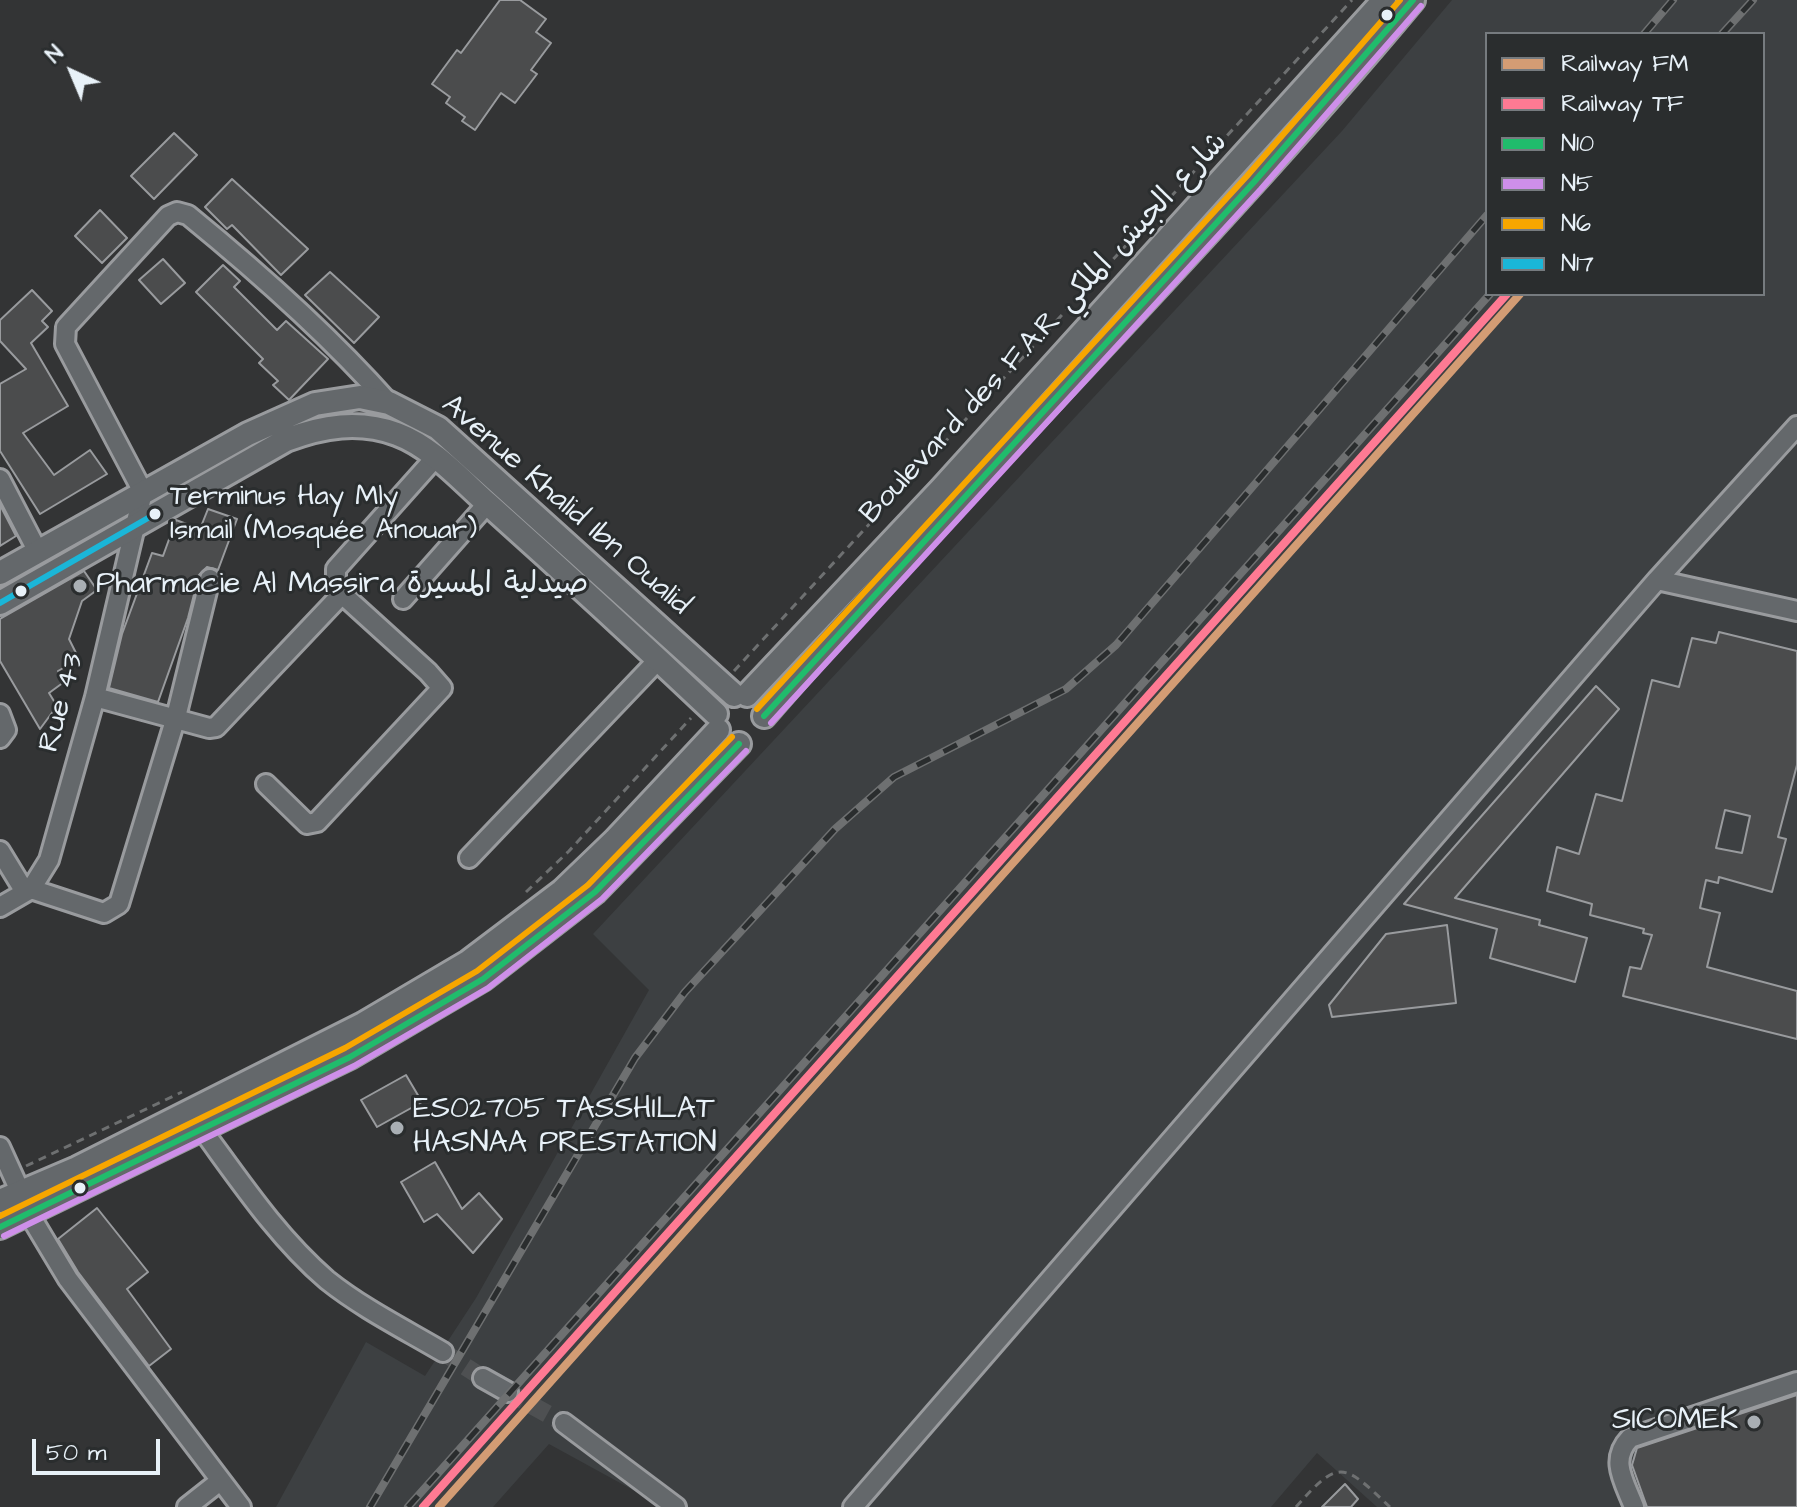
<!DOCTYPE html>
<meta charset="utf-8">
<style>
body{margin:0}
#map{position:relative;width:1797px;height:1507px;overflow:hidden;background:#333435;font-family:"Architects Daughter",sans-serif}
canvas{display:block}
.legend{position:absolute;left:1485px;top:32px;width:280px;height:264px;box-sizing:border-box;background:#2a2d2e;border:2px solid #767b7f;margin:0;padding:10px 14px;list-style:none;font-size:24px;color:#e8f1f8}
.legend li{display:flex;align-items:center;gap:16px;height:40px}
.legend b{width:40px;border:2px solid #767b7f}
.north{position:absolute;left:32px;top:32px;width:80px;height:80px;-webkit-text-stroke:6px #2a2d2e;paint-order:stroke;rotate:316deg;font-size:22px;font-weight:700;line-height:32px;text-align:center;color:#e8f1f8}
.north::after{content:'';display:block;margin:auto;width:28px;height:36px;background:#e8f1f8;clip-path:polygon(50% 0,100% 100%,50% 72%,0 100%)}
.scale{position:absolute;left:32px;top:1439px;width:128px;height:36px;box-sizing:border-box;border:4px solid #e8f1f8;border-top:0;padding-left:10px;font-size:24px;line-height:28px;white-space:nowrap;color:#e8f1f8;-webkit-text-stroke:6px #2a2d2e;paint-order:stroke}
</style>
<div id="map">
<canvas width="1797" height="1507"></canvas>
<ul class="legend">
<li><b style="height:10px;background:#d39c74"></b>Railway FM</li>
<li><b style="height:10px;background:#fe7a93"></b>Railway TF</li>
<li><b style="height:10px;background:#20bc6c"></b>N10</li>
<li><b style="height:10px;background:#ce8fe9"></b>N5</li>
<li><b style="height:10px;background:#f7a600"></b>N6</li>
<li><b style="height:10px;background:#1ab6d8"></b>N17</li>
</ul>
<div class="north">N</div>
<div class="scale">50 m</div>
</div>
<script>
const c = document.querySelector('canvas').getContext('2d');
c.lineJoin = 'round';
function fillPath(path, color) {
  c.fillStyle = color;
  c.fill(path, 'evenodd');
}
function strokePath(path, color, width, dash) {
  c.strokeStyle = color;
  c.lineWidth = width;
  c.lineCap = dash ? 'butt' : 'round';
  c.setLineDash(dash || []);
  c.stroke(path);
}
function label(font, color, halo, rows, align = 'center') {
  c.font = font + ' "Architects Daughter","Playpen Sans Arabic",sans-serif';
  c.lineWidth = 6;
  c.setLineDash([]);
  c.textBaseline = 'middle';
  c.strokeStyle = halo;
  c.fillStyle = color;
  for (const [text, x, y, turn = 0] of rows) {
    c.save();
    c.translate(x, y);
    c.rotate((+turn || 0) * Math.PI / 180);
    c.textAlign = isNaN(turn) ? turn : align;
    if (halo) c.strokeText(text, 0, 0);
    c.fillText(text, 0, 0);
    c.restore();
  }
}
fillPath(new Path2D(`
 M1452,0H1797V1507H1377L1317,1453L1271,1507H664L549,1444L493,1507H276L366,1342L425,1376L476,1298L649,990L593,934L1342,131ZM1487,34H1763V294H1487Z`), '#3d4042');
const building = new Path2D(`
 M500,0H520L546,19L536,32L551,43L531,70L537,74L515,103L501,93L475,130L462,121L465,117L446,103L450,97L432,84L457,50L461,53Z
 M174,133L197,155L154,199L131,176Z
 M232,179L308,249L281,275L232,225L227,229L205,207Z
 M100,210L127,238L102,263L75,236Z
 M163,259L185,283L161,304L139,280Z
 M223,265L240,281L234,287L277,330L286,321L328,359L289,400L273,385L278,381L259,363L263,359L196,292Z
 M330,272L379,317L354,343L305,295Z
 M32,290L52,311L42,321L48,327L31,343L68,406L23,433L54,475L90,450L107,474L40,514L0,451V384L26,369L0,341V320Z
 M0,505L16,536L0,546Z
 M208,509L237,519L218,570L207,567L199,575L188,618L158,702L109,688L122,634L152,553L163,556L176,520L200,529Z
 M84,571L97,590L82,601L69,639L79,659L58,671L64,682L49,693L57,706L40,729L0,661V619Z
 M1719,632L1797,651V765L1778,837L1786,839L1772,892L1719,877L1718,883L1706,880L1700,908L1720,913L1707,967L1797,991V1039L1623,996L1630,967L1641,969L1652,935L1643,933L1644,929L1590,915L1592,904L1547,891L1557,847L1579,854L1596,794L1622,801L1652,680L1679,687L1692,638L1716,643ZM1725,810L1750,816L1742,853L1716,848Z
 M1596,686L1619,709L1455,898L1540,920L1539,925L1587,938L1575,982L1490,958L1497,929L1404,904Z
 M1447,925L1456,1003L1332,1017L1329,1005L1386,934Z
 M406,1075L422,1102L377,1127L361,1100Z
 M435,1162L462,1209L479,1193L502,1219L473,1253L437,1214L424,1222L401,1182Z
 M97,1208L148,1272L127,1289L171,1349L149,1366L78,1272L58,1239Z
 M1797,1395V1507H1647L1632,1465L1637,1448Z
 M1345,1484L1358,1499L1351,1507H1322Z`);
fillPath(building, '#4b4c4d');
strokePath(building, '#999b9e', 2);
strokePath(new Path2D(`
 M443,1352L483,1378
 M508,1392L564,1423`), '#4e5052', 18, [18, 9]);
const minor = new Path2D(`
 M0,479L38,552
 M1657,580L1797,611
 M403,599L487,504
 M95,697L209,728L216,727L342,594L336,584V569L435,458
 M0,714L6,730L0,738
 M266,784L307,824L317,822L442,688L428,672L342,594
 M0,851L25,892
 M469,858L658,660
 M31,889L104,913L119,904L176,717L210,579
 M0,907L31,889L49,860L95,697L143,492L65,344L66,327L168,216L177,212L188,215C259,273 328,334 389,403
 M201,1128C240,1181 277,1237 327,1280C362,1308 404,1329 443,1352
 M0,1147L20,1191
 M29,1214L68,1279L241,1507
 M483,1378L508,1392
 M564,1423L676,1507
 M187,1507L220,1481
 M853,1507L1657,580L1797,426
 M1634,1507C1624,1481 1609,1460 1630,1438L1797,1382`);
const major = new Path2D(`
 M0,573L248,434L315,404L360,397L389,403L438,428L734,695
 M0,603L286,440C323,426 359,420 397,434C432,447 461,480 488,504C565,573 641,643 716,714
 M747,695L941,489L1384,0
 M764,716C975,473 1206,248 1413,0
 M0,1201L77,1168L363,1024L468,962L562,891L615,840L718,730
 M0,1227L350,1057L483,979L595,892L739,744`);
strokePath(minor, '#999b9e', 24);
strokePath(major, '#999b9e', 28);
strokePath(new Path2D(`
 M734,671L1352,0
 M526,892L569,851L691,718
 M26,1166L182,1092
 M1296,1507C1340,1457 1344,1464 1390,1507`), '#6e7071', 3, [8, 6]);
strokePath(minor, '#64686b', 18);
strokePath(major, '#64686b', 22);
const rail = new Path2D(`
 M1644,34L1673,0
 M1722,34L1753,0
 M370,1507L635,1058L685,992L835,829L894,777L1066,689L1116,645L1487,215
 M408,1507L1490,294`);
strokePath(rail, '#6e7071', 8);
strokePath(rail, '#2a2d2e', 5, [15]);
strokePath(new Path2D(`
 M764,716L1254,182L1413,0
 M0,1227L350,1057L483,979L595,892L739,744`), '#20bc6c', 6);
strokePath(new Path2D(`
 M771,723L1261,189L1421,6
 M4,1236L354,1066L488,988L602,899L746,751`), '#ce8fe9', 6);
strokePath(new Path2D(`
 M757,709L1247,176L1400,0
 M0,1216L345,1048L477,971L588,885L732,737`), '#f7a600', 6);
strokePath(new Path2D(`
 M0,603L155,514`), '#1ab6d8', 6);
strokePath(new Path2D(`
 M439,1507L1520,294`), '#d39c74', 8);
strokePath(new Path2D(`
 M423,1507L1507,294`), '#fe7a93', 8);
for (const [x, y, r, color] of [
 [1387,15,7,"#e8f1f8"],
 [155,514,7,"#e8f1f8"],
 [80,586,8,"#a9afb4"],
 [21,591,7,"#e8f1f8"],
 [397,1128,8,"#a9afb4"],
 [80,1188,7,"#e8f1f8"],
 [1754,1422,8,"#a9afb4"]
]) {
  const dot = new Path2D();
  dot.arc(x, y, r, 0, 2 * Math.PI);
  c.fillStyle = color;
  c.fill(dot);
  strokePath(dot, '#2a2d2e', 3);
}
label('28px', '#e8f1f8', '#2a2d2e', [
 ["Terminus Hay Mly",170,498],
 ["Ismail (Mosquée Anouar)",170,532]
], 'left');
label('30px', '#e8f1f8', '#2a2d2e', [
 ["Boulevard des F.A.R شارع الجيش الملكي",1045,329,-47],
 ["Avenue Khalid Ibn Oualid",565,506,41],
 ["Rue 43",63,703,-75]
]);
label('30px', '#e8f1f8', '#2a2d2e', [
 ["Pharmacie Al Massira صيدلية المسيرة",96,586],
 ["ES02705 TASSHILAT",413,1111],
 ["HASNAA PRESTATION",413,1145],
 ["SICOMEK",1738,1422,"right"]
], 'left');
</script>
